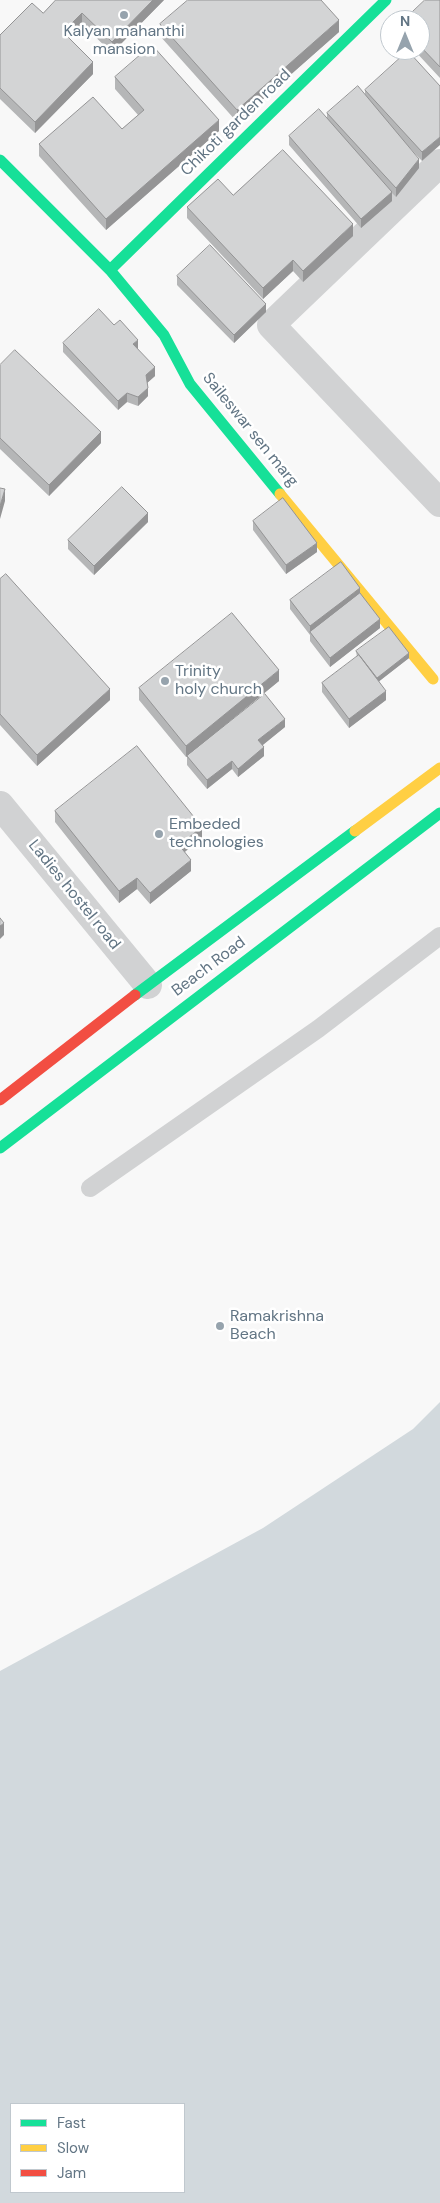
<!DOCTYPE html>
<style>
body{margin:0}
#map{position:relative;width:440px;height:2203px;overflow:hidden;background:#f8f8f8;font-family:"DM Sans",sans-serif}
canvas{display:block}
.legend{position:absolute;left:10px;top:2103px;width:175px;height:90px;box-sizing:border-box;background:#fff;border:1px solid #c0c8ce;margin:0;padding:6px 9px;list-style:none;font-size:15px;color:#627584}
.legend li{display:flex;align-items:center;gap:10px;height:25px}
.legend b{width:25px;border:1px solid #c0c8ce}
.north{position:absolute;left:380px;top:10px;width:50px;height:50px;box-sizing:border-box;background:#fff;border:1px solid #c0c8ce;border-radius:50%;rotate:0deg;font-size:14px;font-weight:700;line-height:20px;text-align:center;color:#627584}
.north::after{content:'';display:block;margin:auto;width:18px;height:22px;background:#96a3ad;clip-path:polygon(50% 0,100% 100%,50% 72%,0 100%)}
</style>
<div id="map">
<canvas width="440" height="2203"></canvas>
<ul class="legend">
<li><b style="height:6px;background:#16e098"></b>Fast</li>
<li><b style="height:6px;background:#ffcf43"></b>Slow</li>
<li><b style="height:6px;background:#f24e42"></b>Jam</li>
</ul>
<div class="north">N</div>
</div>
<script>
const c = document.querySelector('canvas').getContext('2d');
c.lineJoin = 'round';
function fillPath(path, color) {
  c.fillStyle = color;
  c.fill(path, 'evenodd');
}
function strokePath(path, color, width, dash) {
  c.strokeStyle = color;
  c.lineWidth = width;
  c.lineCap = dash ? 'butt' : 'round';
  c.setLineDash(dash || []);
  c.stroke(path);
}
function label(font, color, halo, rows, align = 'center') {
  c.font = font + ' "DM Sans",sans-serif';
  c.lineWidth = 5;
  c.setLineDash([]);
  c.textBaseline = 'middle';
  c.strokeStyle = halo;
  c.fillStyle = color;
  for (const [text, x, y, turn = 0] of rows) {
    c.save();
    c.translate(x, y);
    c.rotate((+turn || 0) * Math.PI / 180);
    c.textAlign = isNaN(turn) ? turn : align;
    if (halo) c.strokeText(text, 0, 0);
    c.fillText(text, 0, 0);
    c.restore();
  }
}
fillPath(new Path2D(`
 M440,1402V2203H0V1671L263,1528L413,1429ZM11,2104H184V2192H11Z`), '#d2d9dd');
strokePath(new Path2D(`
 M90,1188L318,1029L440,936`), '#d1d2d3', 18);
strokePath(new Path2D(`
 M440,163L271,325L440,503
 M0,805L148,985`), '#d1d2d3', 28);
strokePath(new Path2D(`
 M0,160L110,270L164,335L190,384L280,494
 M110,270L386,0
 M135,995L355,831
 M0,1148L440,813`), '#16e098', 11);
strokePath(new Path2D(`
 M280,494L433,679
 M355,831L440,768`), '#ffcf43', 11);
strokePath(new Path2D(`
 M0,1100L135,995`), '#f24e42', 11);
fillPath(new Path2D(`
 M164,0L112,53L82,24L69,38L93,74L35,133L0,99V35L43,13Z
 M440,0V78L414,50H420V20Z
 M160,24L339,32L237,122L160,36Z
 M115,77L219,131L106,230L39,156V144L122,129L138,115L115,89Z
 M440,86L422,161L406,144L419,168L396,197L392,193V201L361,228L289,145V136L327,118V113L365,95V90Z
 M233,195L353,236L303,282L293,271L263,299L187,218V207Z
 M177,276L266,312L234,343L177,285Z
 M63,343L138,349L155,376L147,383L148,396L138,406L127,402L118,410L63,352Z
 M0,365L101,443L49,496L0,449Z
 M253,521L317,552L286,574L253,530Z
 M148,522L94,575L68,549V540Z
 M0,579L110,700L37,766L0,725Z
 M360,594L380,628L330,667L310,641V635L290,609V600Z
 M356,651L409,658L379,681L386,700L349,728L322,692V683L357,657Z
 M279,681L186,757L139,700V688Z
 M285,727L262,745L264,756L238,777L232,769L207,789L187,765V756Z
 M55,811L202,838L185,852L191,871L150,904L137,889L119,903L55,822Z`), '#b5b6b7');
fillPath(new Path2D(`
 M153,0H164L112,53V42Z
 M82,13V24L63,44V32Z
 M339,20V32L237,122V110Z
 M93,62V74L35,133V122Z
 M219,120V131L106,230V219Z
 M440,137V145L422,161V152Z
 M419,159V168L396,197V188Z
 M392,192V201L361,228V219Z
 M353,224V236L303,282V271Z
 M293,260V271L263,299V288Z
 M266,304V312L234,343V335Z
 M138,340V349L133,353V344Z
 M155,367V376L146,384V375Z
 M148,388V396L138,406V397Z
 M127,393V402L118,410V401Z
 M101,432V443L49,496V485Z
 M5,489V501L0,519V506Z
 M148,513V522L94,575V566Z
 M317,543V552L286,574V565Z
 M360,588V597L310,632V626Z
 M380,619V628L330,667V658Z
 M409,653V658L377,683V678Z
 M279,670V681L186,757V746Z
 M110,689V700L37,766V755Z
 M386,691V700L349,728V719Z
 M285,719V727L258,749V740Z
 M264,747V756L238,777V769Z
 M232,761V769L207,789V780Z
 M202,827V838L179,856V845Z
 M191,860V871L150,904V893Z
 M137,878V889L119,903V891Z
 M4,923V935L0,939V926Z`), '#949495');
const building = new Path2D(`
 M56,0H153L112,42L82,13L63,32L93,62L35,122L0,88V35L32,3L43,13Z
 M188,0H321L339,20L237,110L160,24Z
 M425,0H440V67L420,46V20H404Z
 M152,45L219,120L106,219L39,144L93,97L122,129L144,110L115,77Z
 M408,51L440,86V137L422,152L365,90Z
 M358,86L419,159L396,188L327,113Z
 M319,109L392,192L361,219L289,136Z
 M283,150L353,224L303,271L293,260L263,288L187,207L218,179L233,195Z
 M210,245L266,304L234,335L177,276Z
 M99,309L114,325L120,320L138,340L133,344L155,367L146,375L148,388L138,397L127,393L118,401L63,343Z
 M15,350L101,432L49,485L0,438V365Z
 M122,487L148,513L94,566L68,540Z
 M0,488L5,489L0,506Z
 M283,498L317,543L286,565L253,521Z
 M341,562L360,588L310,626L290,600Z
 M6,574L110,689L37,755L0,714V579Z
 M360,593L380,619L330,658L310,632Z
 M232,613L279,670L186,746L139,688Z
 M389,627L409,653L377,678L356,651Z
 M359,655L386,691L349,719L322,683Z
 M265,694L285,719L258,740L264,747L238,769L232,761L207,780L187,756Z
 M137,746L202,827L179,845L191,860L150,893L137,878L119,891L55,811Z
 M0,918L4,923L0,926Z`);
fillPath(building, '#d3d4d5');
strokePath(building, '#949495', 1);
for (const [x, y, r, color] of [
 [124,15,5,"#96a3ad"],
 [165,681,5,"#96a3ad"],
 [159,834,5,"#96a3ad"],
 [220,1326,5,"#96a3ad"]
]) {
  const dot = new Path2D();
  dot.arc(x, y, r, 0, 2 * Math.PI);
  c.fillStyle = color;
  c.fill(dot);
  strokePath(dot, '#fff', 2);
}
label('16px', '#627584', '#fff', [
 ["Kalyan mahanthi",124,32,"center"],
 ["mansion",124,50,"center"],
 ["Trinity",175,672],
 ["holy church",175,690],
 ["Embeded",169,825],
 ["technologies",169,843],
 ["Ramakrishna",230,1317],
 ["Beach",230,1335]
], 'left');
label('16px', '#627584', '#fff', [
 ["Chikoti garden road",236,123,-44],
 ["Saileswar sen marg",250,430,51],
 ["Ladies hostel road",74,895,51],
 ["Beach Road",209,967,-37]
]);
</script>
